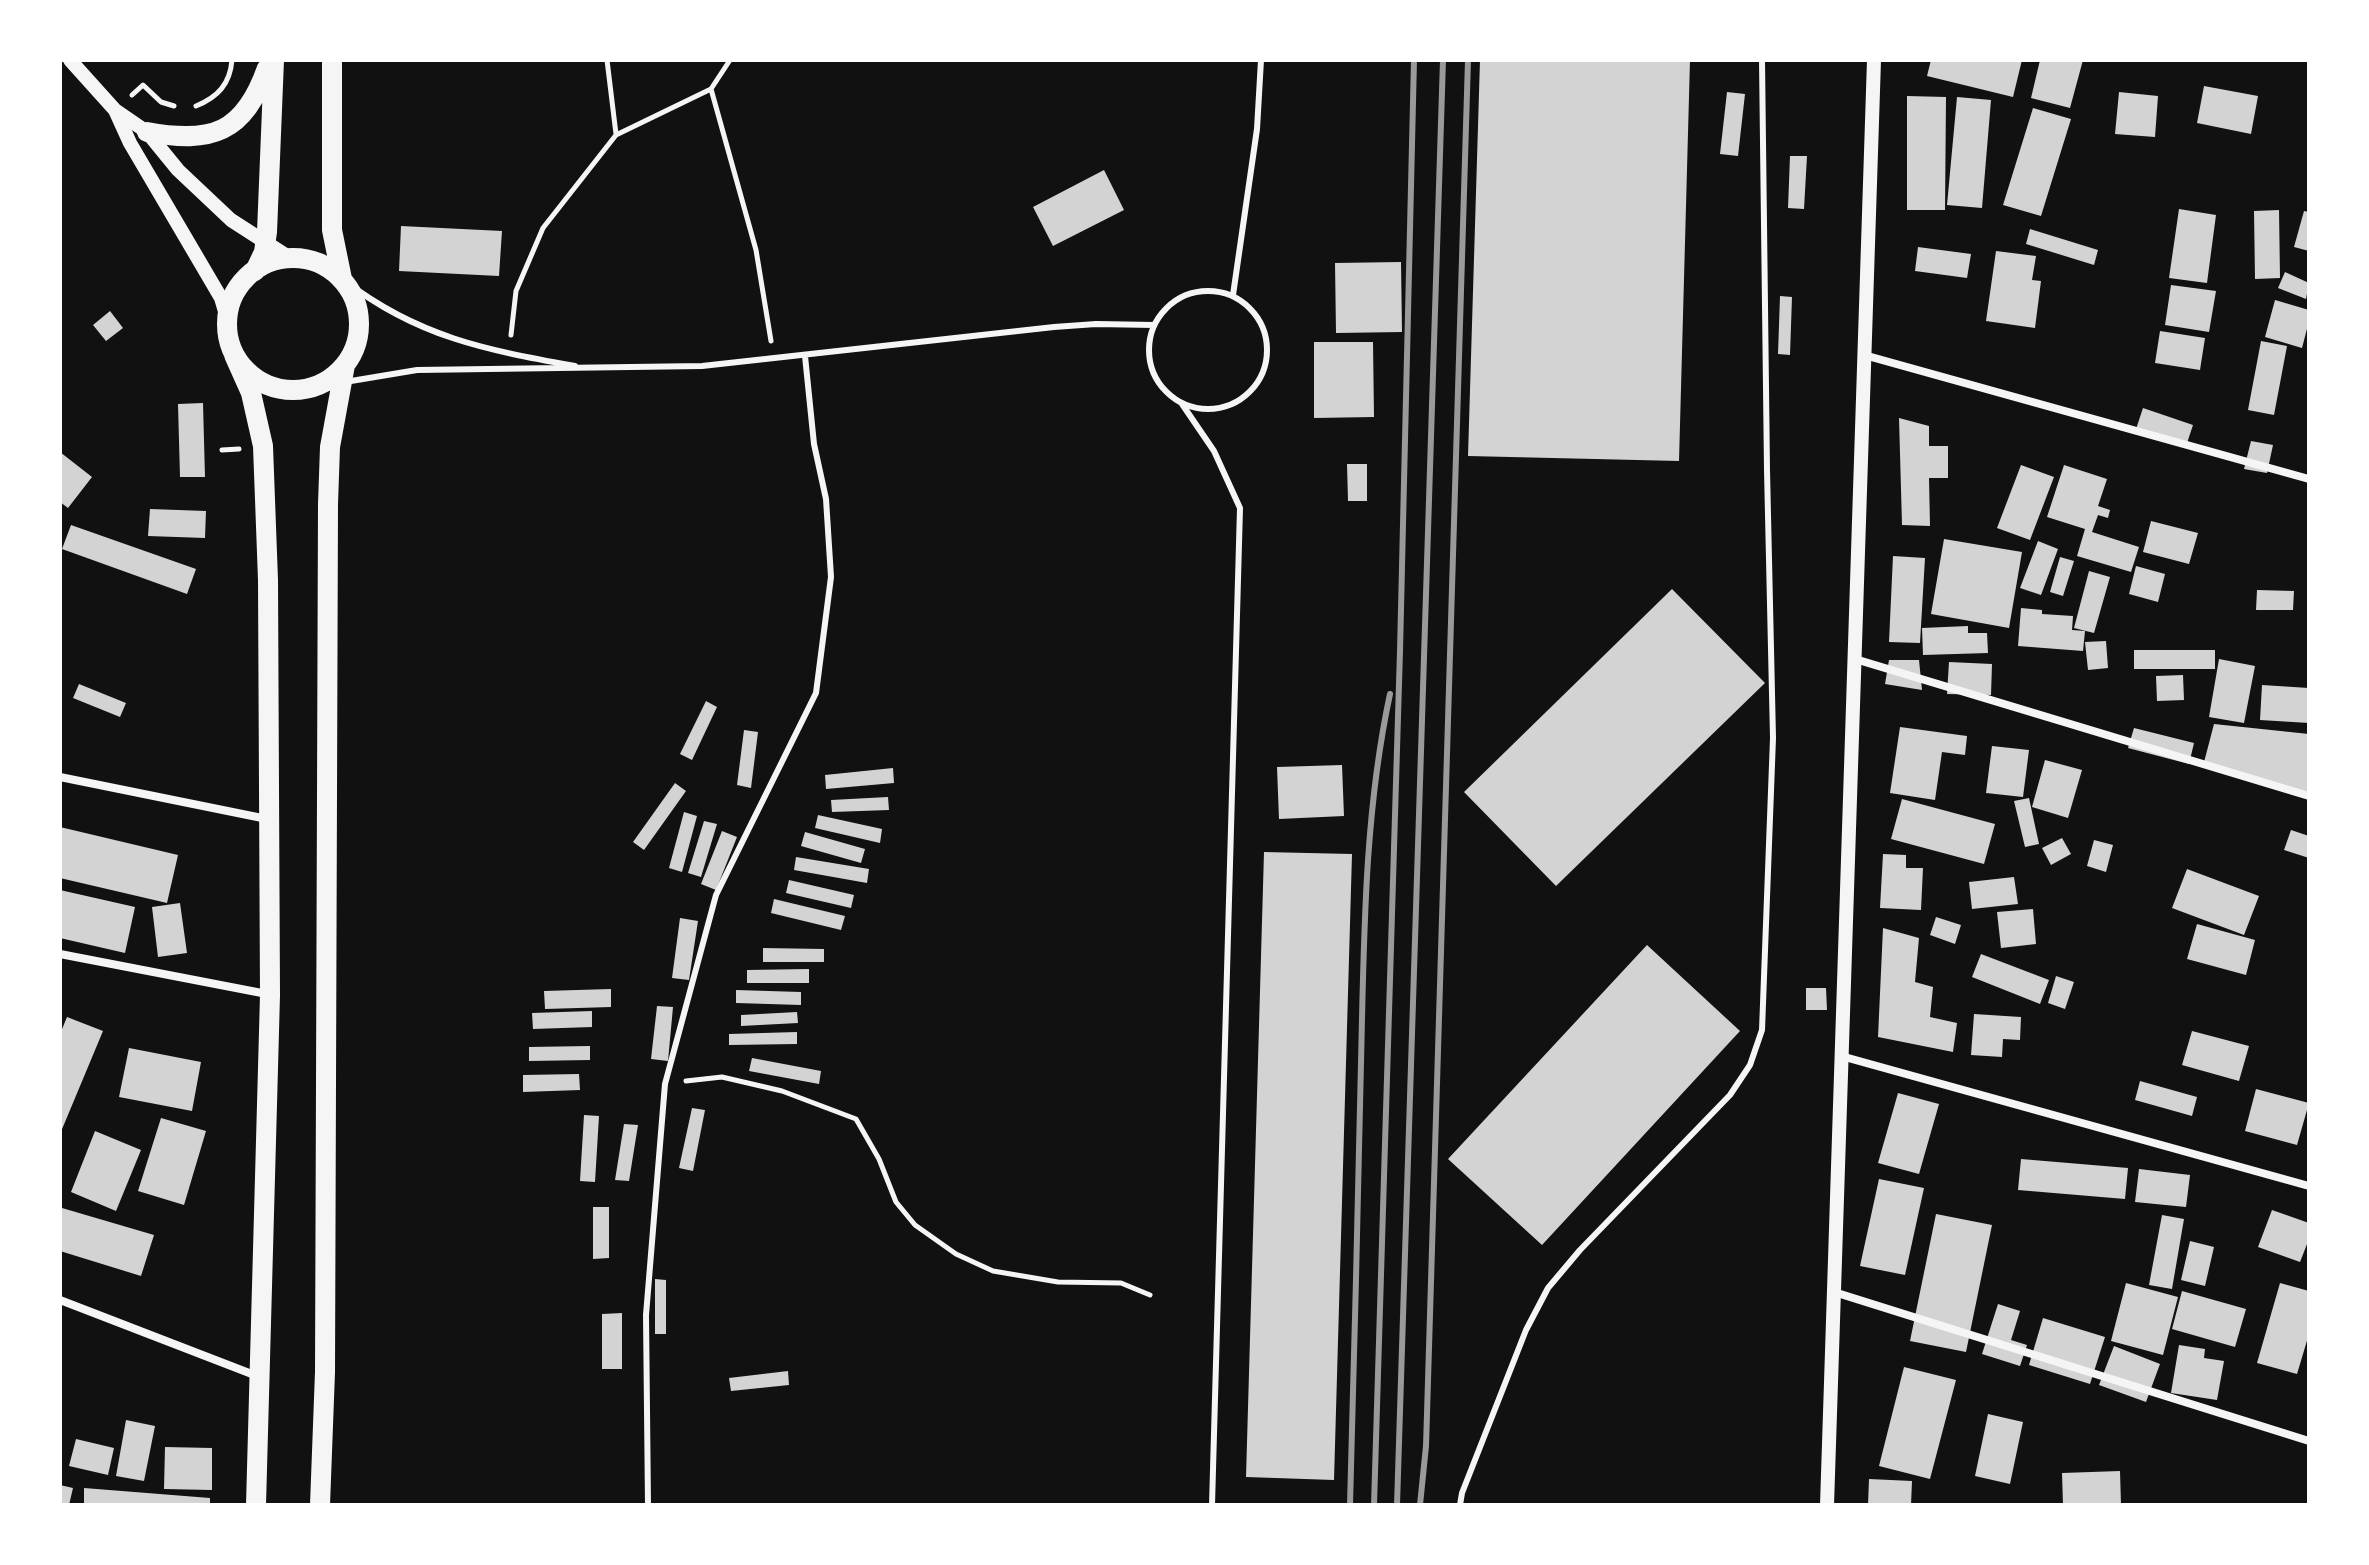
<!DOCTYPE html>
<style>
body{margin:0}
#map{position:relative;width:2369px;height:1565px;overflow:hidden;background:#111;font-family:"Times New Roman",serif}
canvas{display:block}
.frame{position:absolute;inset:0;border:62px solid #fff;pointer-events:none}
</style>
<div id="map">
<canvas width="2369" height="1565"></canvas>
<div class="frame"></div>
</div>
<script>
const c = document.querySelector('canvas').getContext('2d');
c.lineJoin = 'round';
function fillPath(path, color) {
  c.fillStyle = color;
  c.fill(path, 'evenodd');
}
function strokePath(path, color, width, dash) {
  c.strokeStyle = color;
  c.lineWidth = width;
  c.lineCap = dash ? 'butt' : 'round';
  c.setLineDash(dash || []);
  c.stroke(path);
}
fillPath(new Path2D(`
 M1480,60H1690L1679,461L1468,456Z
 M1931,60H2022L2013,97L1927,76Z
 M2040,60H2083L2070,108L2031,98Z
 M2204,86L2258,96L2251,134L2197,123Z
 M1727,92L1745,94L1738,156L1720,154Z
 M2119,92L2158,96L2155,137L2115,134Z
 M1907,96L1946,97L1945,210H1907Z
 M1957,97L1991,100L1982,208L1947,205Z
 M2033,108L2071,119L2041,216L2003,205Z
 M1790,156H1807L1804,209L1788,208Z
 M1104,170L1124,210L1053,246L1033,207Z
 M2179,209L2216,215L2207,283L2169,278Z
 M2279,210L2280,278L2255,279L2254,211Z
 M2304,211L2309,212V251L2294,247Z
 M401,226L502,231L499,276L399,271Z
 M2030,229L2098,250L2094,265L2026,244Z
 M1918,247L1971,254L1967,278L1915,271Z
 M1996,251L2036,256L2032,280L2041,281L2035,328L1986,321Z
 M1401,262L1402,332L1336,333L1335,263Z
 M2285,272L2309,283L2306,299L2278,288Z
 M2171,285L2216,291L2209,332L2165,325Z
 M1780,296L1792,297L1790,355L1778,354Z
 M2275,300L2309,310V321L2302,348L2265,337Z
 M110,311L123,328L106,341L93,325Z
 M2160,331L2205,338L2200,370L2155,363Z
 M2261,341L2287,346L2274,415L2248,410Z
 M1314,342H1373L1374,417L1314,418Z
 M203,403L205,477H180L178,404Z
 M2143,408L2193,425L2186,446L2136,429Z
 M1899,418L1929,426V446H1948V478H1929L1930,526L1902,525Z
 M2251,441L2273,445L2267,473L2244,469Z
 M60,452L92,477L68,508L60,502Z
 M1347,464H1367V501H1348Z
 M2021,465L2054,477L2030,540L1997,528Z
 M2064,465L2107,479L2098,506L2110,510L2108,518L2098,515L2092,532L2139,547L2131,572L2077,556L2085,529L2047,517Z
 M150,509L206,511L205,538L148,536Z
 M2151,521L2198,533L2189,564L2143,552Z
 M71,525L196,569L187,594L62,549Z
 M1944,539L2022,552L2009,628L1931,614Z
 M2038,541L2058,549L2041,595L2020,588Z
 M1893,556L1925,558L1920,643L1889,642Z
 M2060,557L2074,561L2063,596L2050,592Z
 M2136,566L2165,574L2158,602L2129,594Z
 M2089,571L2110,577L2094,633L2074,628Z
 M1672,589L1765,683L1556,886L1464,792Z
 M2257,590L2294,591L2293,610H2256Z
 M2021,608L2042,610V614L2073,616L2072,630L2085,631L2083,651L2018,646Z
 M1968,626V633H1987L1988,653L1923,655L1922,628Z
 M2106,641L2108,668L2088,670L2085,642Z
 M2134,650H2215V669H2134Z
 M2219,659L2255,666L2244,723L2209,717Z
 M1889,660H1919L1922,690L1885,684Z
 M1949,662L1992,664L1991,695L1947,694Z
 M2183,675L2184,700L2157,701L2156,676Z
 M79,684L126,703L120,717L73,698Z
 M2262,685L2309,688V723L2260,720Z
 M706,701L717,707L692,760L680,754Z
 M2214,724L2309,734V793L2203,766Z
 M1900,727L1967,736L1965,755L1942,752L1935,800L1890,793Z
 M2134,728L2194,743L2189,764L2128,748Z
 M744,730L758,732L751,788L737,785Z
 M1992,746L2029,750L2023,797L1986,793Z
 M2045,760L2082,770L2068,818L2032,807Z
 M1342,765L1344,816L1279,819L1277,767Z
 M893,768L894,783L826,789L825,775Z
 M675,783L686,791L644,850L633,842Z
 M888,797L889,810L832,812L831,800Z
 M2029,798L2039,844L2025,847L2014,801Z
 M1902,799L1995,824L1984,864L1891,839Z
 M684,812L697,816L682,872L669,868Z
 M818,815L882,829L880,843L815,828Z
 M704,821L717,824L701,877L688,873Z
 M60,827L178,855L167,903L60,878Z
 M2291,830L2309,836V858L2284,850Z
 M722,831L737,837L716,890L701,884Z
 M805,832L865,849L861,863L801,846Z
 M2062,838L2071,854L2051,865L2042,848Z
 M2094,840L2113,845L2106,872L2087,866Z
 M1264,852L1352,854L1334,1480L1246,1477Z
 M1883,854L1906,855V868H1923L1921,910L1880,908Z
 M796,857L869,869L867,883L794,870Z
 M2187,869L2259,896L2244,935L2172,908Z
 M2014,877L2018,904L1972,909L1969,882Z
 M789,880L854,895L851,908L786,893Z
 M60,890L135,907L125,953L60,938Z
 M774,899L845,916L841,930L771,913Z
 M180,903L187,953L158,957L152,907Z
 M2033,909L2036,944L2001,948L1997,912Z
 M1936,917L1961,925L1955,944L1930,935Z
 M680,918L698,921L689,980L672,978Z
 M2197,924L2255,940L2246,975L2187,959Z
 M1883,928L1919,938L1915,982L1933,987L1930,1017L1957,1023L1953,1052L1878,1037Z
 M1647,945L1740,1031L1542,1245L1448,1159Z
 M763,948L824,949V962H763Z
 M1981,954L2049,980L2040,1004L1972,977Z
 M809,969V983H747V970Z
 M2056,976L2074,982L2065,1009L2048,1003Z
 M1806,988H1826L1827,1010H1806Z
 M611,989V1007L545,1009L544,991Z
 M736,990L801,992V1005L736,1003Z
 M657,1006L673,1007L668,1061L651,1059Z
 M592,1011V1027L533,1029L532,1013Z
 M797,1012L798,1023L741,1026V1015Z
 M1974,1014L2021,1017L2020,1040L2003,1039L2002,1057L1971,1055Z
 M67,1017L103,1031L60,1134V1034Z
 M2192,1031L2249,1046L2239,1081L2182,1065Z
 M797,1032V1044L729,1045V1034Z
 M590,1046V1060L529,1061V1047Z
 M129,1048L201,1062L192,1111L119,1097Z
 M752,1058L821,1071L819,1084L749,1071Z
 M579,1074L580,1090L523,1092V1075Z
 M2140,1081L2197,1097L2192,1116L2135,1100Z
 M2256,1089L2309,1103L2297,1145L2245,1131Z
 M1898,1093L1939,1104L1919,1174L1878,1163Z
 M692,1108L705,1110L693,1171L679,1168Z
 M584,1115L599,1116L595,1182L580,1181Z
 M161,1118L206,1131L184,1205L138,1191Z
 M624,1124L638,1125L629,1181L615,1180Z
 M95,1131L141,1150L116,1211L71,1192Z
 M2021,1159L2128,1168L2125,1199L2018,1190Z
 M2139,1169L2190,1175L2186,1207L2135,1202Z
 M1879,1179L1924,1188L1905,1275L1860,1266Z
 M593,1207H609V1258L593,1259Z
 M62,1208L154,1235L141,1276L60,1251Z
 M2272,1210L2309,1223V1239L2300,1262L2258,1247Z
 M1936,1214L1992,1225L1966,1352L1910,1341Z
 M2162,1215L2184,1219L2172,1289L2149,1285Z
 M2190,1241L2214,1247L2205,1286L2181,1280Z
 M655,1279L666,1280V1334H655Z
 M2126,1283L2178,1297L2163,1355L2111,1341Z
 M2280,1283L2309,1291V1334L2297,1374L2257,1363Z
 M2182,1291L2246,1309L2235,1347L2172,1329Z
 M1998,1304L2020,1311L2011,1340L2027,1345L2020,1366L1982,1354Z
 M622,1313V1369H602V1314Z
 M2043,1318L2105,1337L2090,1384L2029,1365Z
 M2179,1345L2205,1349L2204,1358L2224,1361L2217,1400L2171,1393Z
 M2114,1346L2160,1364L2146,1402L2099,1385Z
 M1904,1367L1956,1380L1930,1479L1879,1466Z
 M788,1371L789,1385L731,1391L729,1378Z
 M1988,1414L2023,1422L2010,1484L1975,1476Z
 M126,1420L155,1426L144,1481L116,1476Z
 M76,1439L114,1448L108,1475L69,1466Z
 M165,1447L212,1448V1490L164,1489Z
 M2120,1471L2121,1505H2063L2062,1473Z
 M1869,1479L1912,1481L1911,1505H1868Z
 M60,1485L73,1488L69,1505H60Z
 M84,1488L210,1498V1505H84Z`), '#d3d3d3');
strokePath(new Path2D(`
 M607,60L616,134
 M711,89L756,250L771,341
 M132,95L143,85L161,102L174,106
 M196,106C218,97 230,84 232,60
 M511,335L516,291L543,228L616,135L711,89L730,60
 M222,450L239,449
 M686,1081L722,1077L782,1091L856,1119L879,1159L896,1202L915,1225L956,1254L993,1271L1058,1282L1121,1283L1150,1295`), '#f5f5f5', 5);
strokePath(new Path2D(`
 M345,281C418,337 486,350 575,366
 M1149 350a59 59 0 1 1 118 0a59 59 0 1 1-118 0Z
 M1233,295L1257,129L1261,60
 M315,387L417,370L702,366L1054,327L1096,324L1154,325
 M1182,404L1214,451L1240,508L1212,1505
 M648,1505L646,1315L665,1084L716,895L816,693L831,577L826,499L814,444L805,356
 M1460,1505L1462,1493L1526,1330L1548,1288L1580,1250L1730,1095L1750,1065L1762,1030L1773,738L1767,470L1762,60`), '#f5f5f5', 6);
strokePath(new Path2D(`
 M1864,355L2309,479
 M1855,659L2309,796
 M60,777L267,819
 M60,954L267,994
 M1841,1056L2309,1186
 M1834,1292L2309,1441
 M60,1300L257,1376`), '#f5f5f5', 8);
strokePath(new Path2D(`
 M70,60L115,110L147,132L178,170L231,220L290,258
 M115,110L130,143L221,298L227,318
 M1827,1505L1874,60`), '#f5f5f5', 14);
strokePath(new Path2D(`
 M332,60V230L342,279
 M147,132C212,144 244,133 267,68
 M227 324a66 66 0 1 1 132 0a66 66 0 1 1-132 0Z
 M255,271L264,252L267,232L274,60
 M234,355L251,393L263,446L268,580L270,995L256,1505
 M320,1505L325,1372L328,504L330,447L345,365`), '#f5f5f5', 20);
strokePath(new Path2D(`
 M1350,1505C1354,1358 1358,1210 1361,1063C1364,940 1364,815 1390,694
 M1374,1505L1400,651L1414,60
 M1397,1505L1443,60
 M1420,1505L1426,1446L1468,60`), '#9a9a9a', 6);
</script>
